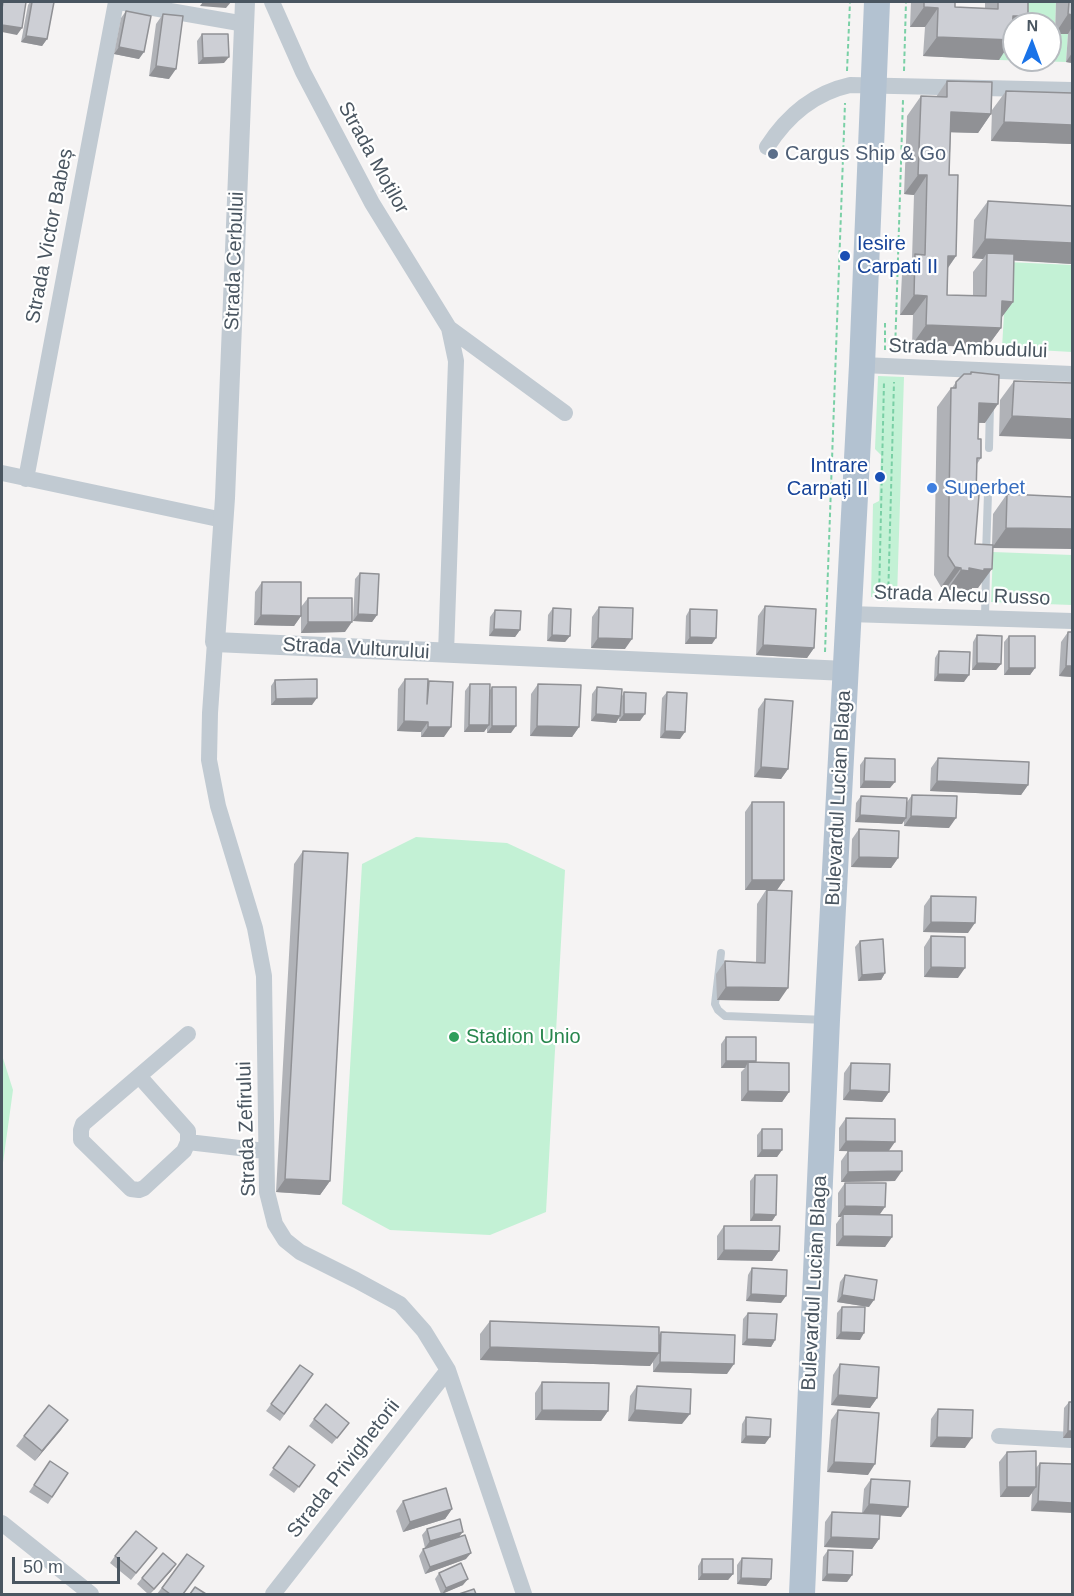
<!DOCTYPE html>
<meta charset="utf-8">
<style>
body{margin:0}
#map{position:relative;width:1074px;height:1596px;overflow:hidden;background:#f5f3f3;font-family:Helvetica,sans-serif}
canvas{display:block}
.frame{position:absolute;inset:0;border:3px solid #4a5661;pointer-events:none}
.north{position:absolute;left:1002px;top:12px;width:60px;height:60px;box-sizing:border-box;background:#fff;border:2px solid #b7bbc0;border-radius:50%;rotate:1deg;font-size:16px;font-weight:700;line-height:24px;text-align:center;color:#4a5661}
.north::after{content:'';display:block;margin:auto;width:21px;height:27px;background:#1a73e8;clip-path:polygon(50% 0,100% 100%,50% 72%,0 100%)}
.scale{position:absolute;left:12px;top:1557px;width:108px;height:27px;box-sizing:border-box;border:3px solid #4a5661;border-top:0;padding-left:8px;font-size:18px;line-height:21px;white-space:nowrap;color:#4a5661;-webkit-text-stroke:4px #fff;paint-order:stroke}
</style>
<div id="map">
<canvas width="1074" height="1596"></canvas>
<div class="frame"></div>
<div class="north">N</div>
<div class="scale">50 m</div>
</div>
<script>
const c = document.querySelector('canvas').getContext('2d');
c.lineJoin = 'round';
function fillPath(path, color) {
  c.fillStyle = color;
  c.fill(path, 'evenodd');
}
function strokePath(path, color, width, dash) {
  c.strokeStyle = color;
  c.lineWidth = width;
  c.lineCap = dash ? 'butt' : 'round';
  c.setLineDash(dash || []);
  c.stroke(path);
}
function label(font, color, halo, rows, align = 'center') {
  c.font = font + ' Helvetica,sans-serif';
  c.lineWidth = 4.5;
  c.setLineDash([]);
  c.textBaseline = 'middle';
  c.strokeStyle = halo;
  c.fillStyle = color;
  for (const [text, x, y, turn = 0] of rows) {
    c.save();
    c.translate(x, y);
    c.rotate((+turn || 0) * Math.PI / 180);
    c.textAlign = isNaN(turn) ? turn : align;
    if (halo) c.strokeText(text, 0, 0);
    c.fillText(text, 0, 0);
    c.restore();
  }
}
fillPath(new Path2D(`
 M1016,2H1056L1055,33L1068,34L1066,62L999,60L1000,35L1014,36V60H1050V24H1015Z
 M1007,262L1072,265V352L1002,348Z
 M878,376L904,377L897,597H871L873,504L879,501L881,455L875,449Z
 M993,552L1072,555V605L991,602Z
 M416,837L507,843L565,870L546,1212L490,1235L390,1230L342,1204L362,864Z
 M2,1055L13,1090L2,1170Z`), '#c3f1d5');
strokePath(new Path2D(`
 M847,71L850,2
 M904,71L906,2
 M885,350V322
 M895,352L903,100
 M879,598L884,382
 M888,601L894,382
 M825,652L845,103`), '#7ad0a6', 2, [4.5, 3]);
strokePath(new Path2D(`
 M989,448L990,405
 M986,555L988,493
 M985,618L986,568
 M721,953L715,1004L718,1010L725,1016L826,1020`), '#c1cad2', 8);
strokePath(new Path2D(`
 M119,2L245,24
 M272,2L303,72L372,203L449,328L456,361L446,653
 M767,147C787,116 814,93 850,85L1072,90
 M449,328L565,413
 M862,365L1072,374
 M2,473L223,520
 M26,479L116,2
 M849,614L1072,621
 M215,642L210,713L209,760L218,806L255,928L264,976L267,1192L275,1224L285,1240L300,1252L356,1280L400,1304L424,1331L448,1370L524,1594
 M188,1034L83,1124L81,1130V1140L131,1189L139,1190L144,1188L184,1151L188,1142L265,1151
 M139,1076L188,1131V1142
 M999,1436L1072,1440
 M2,1523L91,1594
 M273,1594L448,1370`), '#c1cad2', 16);
strokePath(new Path2D(`
 M245,2L225,498L215,642L846,671`), '#c1cad2', 20);
strokePath(new Path2D(`
 M802,1594L827,1020L862,365L877,2`), '#b3c2d1', 26);
fillPath(new Path2D(`
 M30,2H54L47,39L42,46L21,42L28,5Z
 M911,2H955V7L985,8V2H1028L1014,24V36H1012L999,60L923,56L925,27H910Z
 M1056,2H1072V63L1066,62L1068,34H1055Z
 M126,11L139,59L114,54L121,18Z
 M163,14L169,79L149,76L156,24Z
 M202,34L224,63L198,64L197,41Z
 M947,81L991,114L978,133L951,132L949,175L956,256L948,268L947,295L973,296V272L983,259L972,258L974,220L988,201L1072,264L1014,260L1013,302L1001,318V328L987,347L912,345L913,315H900L902,274L912,259L914,195L904,194L907,116L921,96L936,97Z
 M1006,91L1072,93V144L991,141L992,110Z
 M971,372L985,423H978V439L981,458L977,464L975,544L992,545L993,514L1007,494L1072,497L993,548L978,588H972L971,591L957,588L956,590H947V587H941L934,575L937,407L951,388H952L956,382L969,374Z
 M1014,381L1072,383L999,436L1000,400Z
 M360,573L377,615L372,622L353,621L355,579Z
 M262,582L301,607L308,598L345,632L301,633V616L294,626L254,625L255,592Z
 M765,606L814,648L807,658L756,655L758,616Z
 M599,607L625,649L591,648L592,617Z
 M553,608L570,636L565,642L547,641L548,615Z
 M690,609L712,644H685L686,616Z
 M495,610L520,630L515,637L489,636L490,617Z
 M1068,632H1072V677L1059,676L1061,642Z
 M977,635L1001,664L996,670H972L973,642Z
 M1009,636L1035,668L1030,675H1004V642Z
 M939,651L964,682L934,681L935,658Z
 M405,679L428,683L429,681L444,737H421V732L397,731L398,689Z
 M275,680L312,705H271V686Z
 M470,684L490,690L492,687L511,733H487V728L484,732H464L465,691Z
 M538,684L579,727L572,737L530,736L531,694Z
 M597,687L622,696L624,692L640,721H619V718L616,723L591,721L592,694Z
 M667,692L680,739L660,738L662,698Z
 M765,699L788,769L781,779L754,777L758,709Z
 M865,758L890,788H860V765Z
 M938,758L1028,785L1021,795L930,791L931,768Z
 M912,795L949,828L904,826V820L902,824L855,822L856,803L861,796L907,802Z
 M752,802L784,880L777,890L779,1001L717,1000L716,974L725,961L756,962L757,904L766,890H745V812Z
 M859,829L898,858L891,868L851,867L852,839Z
 M303,851L330,1181L320,1195L276,1192L294,864Z
 M931,896L968,933L923,932L924,906Z
 M931,936L958,978L924,977V947Z
 M860,941L885,973L881,980L858,981L855,947Z
 M726,1037L756,1061L755,1062L789,1092L782,1102L741,1101V1072L745,1068H721V1044Z
 M851,1063L889,1092L882,1102L843,1100L844,1073Z
 M846,1118L888,1151L895,1181L841,1182V1161L848,1151H861H839V1128Z
 M762,1129L782,1150L777,1157H757V1135Z
 M755,1175L776,1215L772,1221H750V1181Z
 M845,1183L880,1214L892,1237L885,1247L836,1246V1224L841,1217H838V1193Z
 M724,1226L779,1251L772,1261L717,1260V1236Z
 M752,1268L781,1303L746,1301L748,1275Z
 M845,1275L869,1307L837,1302L840,1282Z
 M842,1307L860,1340L836,1339L837,1313Z
 M748,1313L775,1340L771,1347L742,1345L743,1319Z
 M490,1321L659,1335L661,1332L727,1374L653,1372V1362L650,1366L480,1360V1334Z
 M840,1364L877,1398L870,1408L831,1405L833,1375Z
 M300,1365L313,1374L280,1421L266,1411Z
 M542,1382L608,1411L601,1421L535,1420V1393Z
 M637,1386L682,1424L628,1421L630,1396Z
 M1069,1402L1072,1438H1063L1064,1408Z
 M938,1409L965,1448L930,1447L931,1419Z
 M838,1410L868,1475L827,1472L831,1420Z
 M746,1417L765,1444L741,1443L742,1424Z
 M314,1419L344,1429L332,1444L309,1426Z
 M68,1420L35,1461L16,1446L24,1436Z
 M289,1446L315,1465L294,1493L269,1475Z
 M1007,1452L1036,1468L1040,1463L1072,1464L1031,1511L1032,1493L1029,1497H1000L999,1462Z
 M50,1461L68,1473L48,1504L29,1492Z
 M871,1479L901,1517L880,1515L879,1539L872,1549L824,1547L825,1522L832,1512L862,1513L864,1489Z
 M403,1501L452,1509L445,1519L403,1532L396,1511Z
 M427,1529L460,1536L466,1559L425,1574L419,1556L423,1549L425,1548L422,1535Z
 M157,1548L131,1580L110,1563L115,1556Z
 M828,1550L852,1575L847,1582L822,1581L823,1557Z
 M187,1554L183,1594H157Z
 M742,1558L771,1579L766,1586L737,1584V1565Z
 M702,1559L733,1574L728,1580H698V1566Z
 M171,1571L150,1594H148L137,1584L142,1578Z
 M439,1573L463,1585L441,1594L435,1579Z`), '#b0b2b7');
fillPath(new Path2D(`
 M203,2H231L226,8L200,6Z
 M924,7L938,8L925,27H910Z
 M1068,14L1072,15V27L1068,34H1055Z
 M1013,16H1028L1022,24H1014V36L1000,35Z
 M2,25L22,28L17,35L2,32Z
 M26,36L47,39L42,46L21,42Z
 M937,37L1012,40L999,60L923,56Z
 M119,47L144,52L139,59L114,54Z
 M1072,53V63L1066,62Z
 M229,57L224,63L198,64L203,58Z
 M156,66L176,69L169,79L149,76Z
 M951,112L991,114L978,133L938,132Z
 M1004,122L1072,125V144L991,141Z
 M918,175H927L914,195L904,194Z
 M985,239L1072,243V264L987,259V253L983,259L972,258Z
 M948,256H956L942,276Z
 M914,295L927,296L913,315H900Z
 M1002,301L1013,302L999,321Z
 M926,325L1001,328L987,347L912,345Z
 M979,403L998,404L985,423L965,422Z
 M1012,416L1072,419V439L999,436Z
 M1006,528L1072,529V549L992,548Z
 M955,567L961,568L947,587H941Z
 M969,568L992,569L978,588H972L971,591L957,588L956,590H947L961,570Z
 M358,614L377,615L372,622L353,621Z
 M261,615L301,616L294,626L254,625Z
 M308,622H352L345,632L301,633Z
 M494,629L520,630L515,637L489,636Z
 M552,635L570,636L565,642L547,641Z
 M690,637L716,638L712,644H685Z
 M598,638L632,639L625,649L591,648Z
 M763,645L814,648L807,658L756,655Z
 M977,663L1001,664L996,670H972Z
 M1066,666H1072V677L1059,676Z
 M1009,668H1035L1030,675H1004Z
 M938,674L969,675L964,682L934,681Z
 M317,698L312,705H271L276,699Z
 M596,714L620,716L616,723L591,721Z
 M624,714H645L640,721H619Z
 M404,721L428,722L421,732L397,731Z
 M469,725H489L484,732H464Z
 M492,726H516L511,733H487Z
 M537,726L579,727L572,737L530,736Z
 M428,727H451L444,737H421Z
 M665,731L685,732L680,739L660,738Z
 M761,767L788,769L781,779L754,777Z
 M864,781L895,782L890,788H860Z
 M937,781L1028,785L1021,795L930,791Z
 M860,815L906,818L902,824L855,822Z
 M911,816L956,818L949,828L904,826Z
 M859,857L898,858L891,868L851,867Z
 M752,880H784L777,890H745Z
 M931,922L975,923L968,933L923,932Z
 M931,967L965,968L958,978L924,977Z
 M885,973L881,980L858,981L862,975Z
 M726,987L788,988L779,1001L717,1000Z
 M726,1061H756L751,1068L748,1062L745,1068H721Z
 M850,1090L889,1092L882,1102L843,1100Z
 M748,1091L789,1092L782,1102L741,1101Z
 M846,1141L895,1142L888,1152L839,1151Z
 M762,1150H782L777,1157H757Z
 M902,1171L895,1181L841,1182L848,1172Z
 M285,1179L330,1181L320,1195L276,1192Z
 M845,1206L885,1207L878,1217L843,1214L841,1217H838Z
 M754,1214L776,1215L772,1221H750Z
 M843,1236L892,1237L885,1247L836,1246Z
 M724,1250L779,1251L772,1261L717,1260Z
 M751,1294L786,1296L781,1303L746,1301Z
 M842,1295L874,1300L869,1307L837,1302Z
 M841,1332L864,1333L860,1340L836,1339Z
 M747,1339L775,1340L771,1347L742,1345Z
 M490,1347L659,1353L650,1366L480,1360Z
 M660,1362L734,1364L727,1374L653,1372Z
 M838,1395L877,1398L870,1408L831,1405Z
 M542,1410L608,1411L601,1421L535,1420Z
 M635,1410L690,1414L682,1424L628,1421Z
 M68,1420L61,1430L35,1461L42,1451Z
 M1068,1431H1072V1438H1063Z
 M746,1436L770,1437L765,1444L741,1443Z
 M937,1437L972,1438L965,1448L930,1447Z
 M834,1462L875,1464L868,1475L827,1472Z
 M1007,1487H1036L1029,1497H1000Z
 M1038,1501L1072,1503V1513L1031,1511Z
 M869,1504L908,1507L901,1517L862,1514Z
 M452,1509L445,1519L403,1532L410,1522Z
 M463,1532L458,1538L425,1548L430,1541Z
 M831,1537L879,1539L872,1549L824,1547Z
 M471,1553L466,1559L425,1574L430,1567Z
 M176,1564L171,1571L150,1594L154,1589Z
 M702,1574H733L728,1580H698Z
 M827,1574L852,1575L847,1582L822,1581Z
 M741,1578L771,1579L766,1586L737,1584Z
 M468,1579L463,1585L442,1594L446,1588Z`), '#909195');
const building = new Path2D(`
 M3,2H26L22,28L2,25V9Z
 M32,2H54L47,39L26,36Z
 M924,2H955V7L998,9V2H1028V16H1013L1012,40L937,37L938,8L924,7Z
 M1069,2H1072V15L1068,14Z
 M126,11L151,16L144,52L119,47Z
 M163,14L183,16L176,69L156,66Z
 M202,34H228L229,57L203,58Z
 M947,81L992,82L991,114L951,112L949,175H958L956,256H948L947,295L986,296L987,253L1014,254L1013,302L1002,301L1001,328L926,325L927,296L914,295L915,254L925,255L927,175H918L921,96L947,97Z
 M1006,91L1072,93V125L1004,122Z
 M988,201L1072,206V243L985,239Z
 M971,372L999,375L998,404L979,403L978,439H981V458H977L976,495H979L975,544L993,545L992,569H984V571L969,568V571L961,570V568L955,567L948,556L951,388H956V382L964,374H971Z
 M1014,381L1072,383V419L1012,416Z
 M1007,494L1072,497V529L1006,528Z
 M360,573L379,574L377,615L358,614Z
 M262,582H301V616L261,615Z
 M308,598H352V622H308Z
 M765,606L816,609L814,648L763,645Z
 M599,607L633,608L632,639L598,638Z
 M553,608L571,609L570,636L552,635Z
 M690,609L717,610L716,638L690,637Z
 M495,610L521,611L520,630L494,629Z
 M1068,632H1072V666H1066Z
 M977,635L1002,636L1001,664L977,663Z
 M1009,636H1035V668H1009Z
 M939,651L970,652L969,675L938,674Z
 M317,679V698L276,699L275,680Z
 M405,679H428L427,704L429,681L453,682L451,727H428V722L404,721Z
 M470,684H490L489,725H469Z
 M538,684L581,685L579,727L537,726Z
 M492,687H516V726H492Z
 M597,687L622,689L620,716L596,714Z
 M624,692L646,693L645,714H624Z
 M667,692L687,693L685,732L665,731Z
 M765,699L793,701L788,769L761,767Z
 M865,758L895,759V782L864,781Z
 M938,758L1029,762L1028,785L937,781Z
 M912,795L957,796L956,818L911,816Z
 M861,796L907,798L906,818L860,815Z
 M752,802H784V880H752Z
 M859,829L899,831L898,858L859,857Z
 M303,851L348,853L330,1181L285,1179Z
 M767,890L792,891L788,988L726,987L725,961L765,963Z
 M931,896L976,897L975,923L931,922Z
 M931,936L965,937V968L931,967Z
 M883,939L885,973L862,975L860,941Z
 M726,1037H756V1061H726Z
 M748,1062L789,1063V1092L748,1091Z
 M851,1063L890,1064L889,1092L850,1090Z
 M846,1118L895,1119V1142L846,1141Z
 M762,1129H782V1150H762Z
 M848,1151H902V1171L848,1172Z
 M755,1175H777L776,1215L754,1214Z
 M845,1183H886L885,1207L845,1206Z
 M843,1214L892,1215V1237L843,1236Z
 M724,1226H780L779,1251L724,1250Z
 M752,1268L787,1270L786,1296L751,1294Z
 M845,1275L877,1280L874,1300L842,1295Z
 M842,1307H865L864,1333L841,1332Z
 M748,1313L777,1314L775,1340L747,1339Z
 M490,1321L659,1327V1353L490,1347Z
 M661,1332L735,1335L734,1364L660,1362Z
 M840,1364L879,1367L877,1398L838,1395Z
 M300,1365L313,1374L284,1414L271,1404Z
 M542,1382L609,1383L608,1411L542,1410Z
 M637,1386L691,1389L690,1414L635,1410Z
 M1069,1402H1072V1431H1068Z
 M326,1404L349,1423L337,1438L314,1419Z
 M49,1405L68,1420L42,1451L24,1436Z
 M938,1409L973,1410L972,1438L937,1437Z
 M838,1410L879,1413L875,1464L834,1462Z
 M746,1417L771,1419L770,1437L746,1436Z
 M289,1446L315,1465L299,1487L273,1468Z
 M1036,1451V1487H1007V1452Z
 M50,1461L68,1473L52,1497L34,1485Z
 M1040,1463L1072,1464V1503L1038,1501Z
 M871,1479L910,1481L908,1507L869,1504Z
 M446,1488L452,1509L410,1522L403,1501Z
 M832,1512L880,1514L879,1539L831,1537Z
 M460,1519L463,1532L430,1541L427,1529Z
 M136,1531L157,1548L136,1573L115,1556Z
 M465,1535L471,1553L430,1567L423,1549Z
 M828,1550L853,1551L852,1575L827,1574Z
 M163,1553L176,1564L154,1589L142,1578Z
 M187,1554L204,1566L183,1594H170L162,1588Z
 M742,1558L772,1559L771,1579L741,1578Z
 M702,1559H733V1574H702Z
 M461,1563L468,1579L446,1588L439,1573Z
 M195,1587L206,1594H190Z
 M474,1589L476,1594H459Z`);
fillPath(building, '#cdcfd5');
strokePath(building, '#909195', 1.5);
for (const [x, y, r, color] of [
 [773,154,6,"#5c6f8a"],
 [845,256,6,"#1a4fb4"],
 [880,477,6,"#1a4fb4"],
 [932,488,6,"#3f7fe0"],
 [454,1037,6,"#2e9e5b"]
]) {
  const dot = new Path2D();
  dot.arc(x, y, r, 0, 2 * Math.PI);
  c.fillStyle = color;
  c.fill(dot);
  strokePath(dot, '#fff', 2);
}
label('20px', '#4e5e75', '#fff', [
 ["Cargus Ship & Go",785,154]
], 'left');
label('20px', '#4a5661', '#fff', [
 ["Strada Moților",373,158,61],
 ["Strada Victor Babeș",50,236,-79],
 ["Strada Cerbului",235,261,-88],
 ["Strada Ambudului",968,349,2],
 ["Strada Alecu Russo",962,596,2],
 ["Strada Vulturului",356,649,3],
 ["Bulevardul Lucian Blaga",839,798,-87],
 ["Strada Zefirului",247,1129,-92],
 ["Bulevardul Lucian Blaga",815,1283,-87],
 ["Strada Privighetorii",344,1469,-52]
]);
label('20px', '#164399', '#fff', [
 ["Iesire",857,244],
 ["Carpati II",857,267],
 ["Intrare",868,466,"right"],
 ["Carpați II",868,489,"right"]
], 'left');
label('20px', '#366cbe', '#fff', [
 ["Superbet",944,488]
], 'left');
label('20px', '#27864d', '#fff', [
 ["Stadion Unio",466,1037]
], 'left');
</script>
